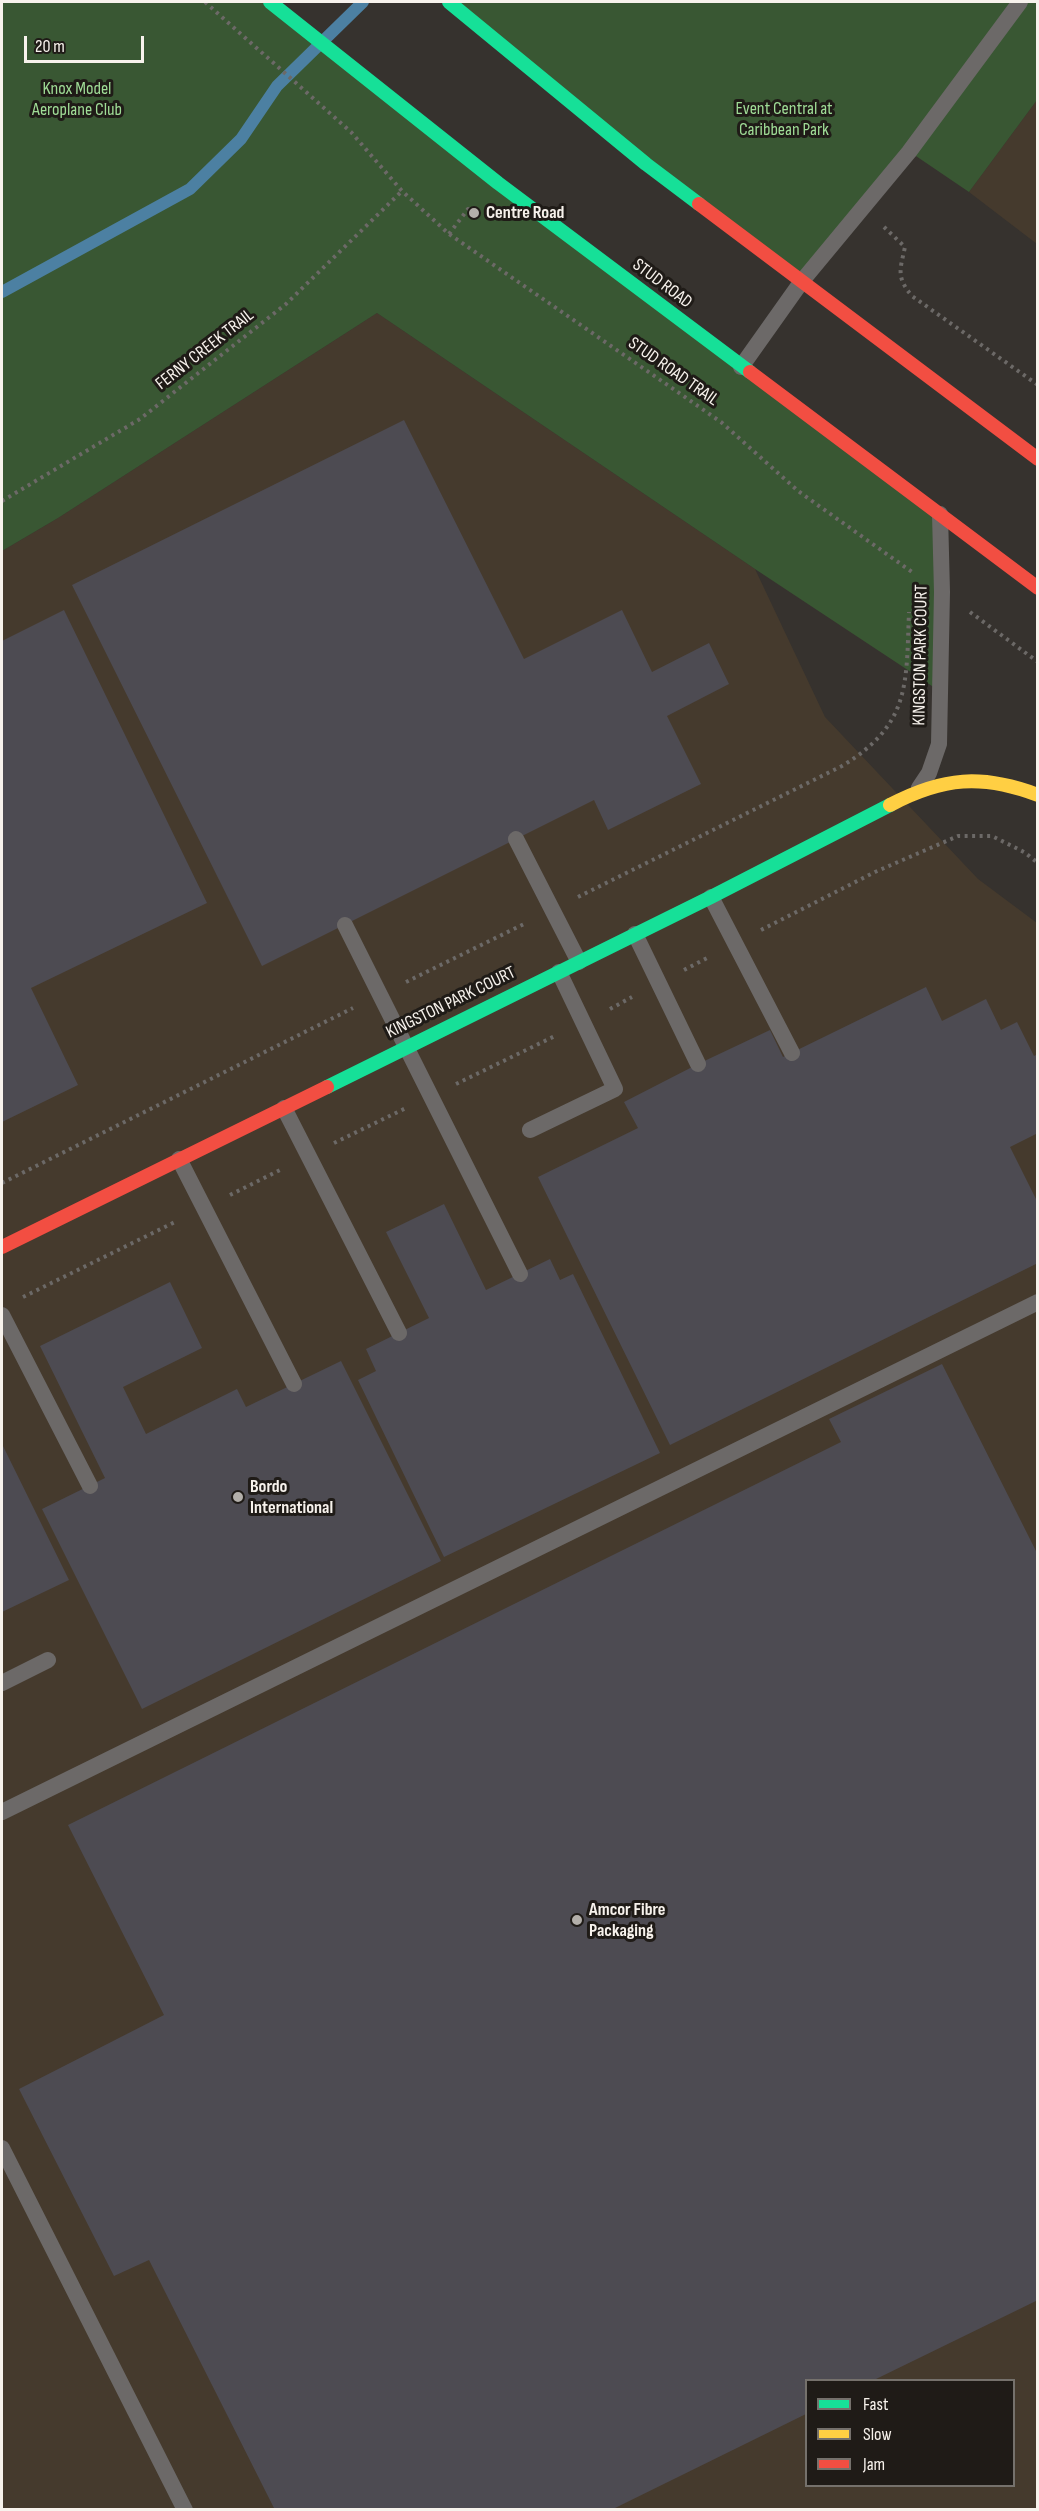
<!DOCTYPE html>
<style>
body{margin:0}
#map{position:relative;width:1039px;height:2511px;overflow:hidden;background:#36322e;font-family:"Sofia Sans Condensed",sans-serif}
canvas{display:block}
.frame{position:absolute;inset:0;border:3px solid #f7f2ec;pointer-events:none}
.legend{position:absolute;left:805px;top:2379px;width:210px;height:108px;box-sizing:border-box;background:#1f1b17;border:2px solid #75716c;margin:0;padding:8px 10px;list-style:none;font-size:18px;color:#f7f2ec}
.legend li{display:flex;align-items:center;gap:12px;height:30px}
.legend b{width:30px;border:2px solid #75716c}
.scale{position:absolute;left:24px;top:36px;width:120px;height:27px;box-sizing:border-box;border:3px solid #f7f2ec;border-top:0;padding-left:8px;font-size:18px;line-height:21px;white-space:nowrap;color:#f7f2ec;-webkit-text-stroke:4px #1f1b17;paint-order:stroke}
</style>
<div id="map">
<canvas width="1039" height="2511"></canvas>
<div class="frame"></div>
<ul class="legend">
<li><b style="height:8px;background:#16e098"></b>Fast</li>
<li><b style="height:8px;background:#ffcf43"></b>Slow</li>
<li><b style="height:8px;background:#f24e42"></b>Jam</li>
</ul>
<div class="scale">20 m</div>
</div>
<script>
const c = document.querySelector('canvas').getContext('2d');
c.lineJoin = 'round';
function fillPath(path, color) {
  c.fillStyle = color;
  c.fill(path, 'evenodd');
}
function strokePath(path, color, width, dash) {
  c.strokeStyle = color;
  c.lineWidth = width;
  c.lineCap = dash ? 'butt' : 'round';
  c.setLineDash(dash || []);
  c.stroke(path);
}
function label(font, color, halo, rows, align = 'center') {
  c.font = font + ' "Sofia Sans Condensed",sans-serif';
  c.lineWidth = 6;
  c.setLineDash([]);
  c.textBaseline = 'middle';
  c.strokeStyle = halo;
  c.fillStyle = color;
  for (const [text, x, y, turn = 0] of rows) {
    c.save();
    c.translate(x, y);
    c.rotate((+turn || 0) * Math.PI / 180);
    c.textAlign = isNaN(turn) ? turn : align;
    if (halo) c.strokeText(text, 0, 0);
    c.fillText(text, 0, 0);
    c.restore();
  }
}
fillPath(new Path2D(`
 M1037,100V244L969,192Z
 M377,313L755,569L825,717L978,879L1037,923V2509H2V551L58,518ZM806,2380H1014V2486H806Z`), '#453a2d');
fillPath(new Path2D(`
 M2,2H271L940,514L941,692L755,569L377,313L58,518L2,551Z
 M449,2H1037V100L969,192L910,152L802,281Z`), '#395733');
strokePath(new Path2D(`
 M2,292L190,189L241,139L277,86L363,2`), '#4c80a2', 12);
fillPath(new Path2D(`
 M404,420L524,659L622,610L652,672L709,643L729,684L667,716L701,784L608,830L594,800L262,966L72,585Z
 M64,610L207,903L31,988L78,1085L2,1122V641Z
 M926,987L942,1021L986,999L1001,1030L1017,1022L1034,1056L1038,1054V1133L1010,1147L1038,1203V1263L670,1445L538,1177L638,1128L624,1102L698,1064L770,1030L783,1057Z
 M444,1204L486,1290L550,1259L560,1280L573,1274L660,1453L444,1557L358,1380L376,1371L366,1349L429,1318L386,1232Z
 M170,1282L202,1348L123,1387L146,1434L237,1389L246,1407L341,1361L441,1561L142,1709L42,1509L105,1478L40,1346Z
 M942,1364L1038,1555V2300L874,2380H806V2414L611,2510H275L149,2260L114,2276L19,2089L164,2015L68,1825L841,1442L829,1419Z
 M2,1444L69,1580L2,1612Z`), '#4d4b52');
strokePath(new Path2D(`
 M205,2L351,132L402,191L449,234L721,422L798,491L912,572
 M884,227L905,247C900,270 896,277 912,296L1038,385
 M449,234L468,209L471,211
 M2,501L140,419L286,304L402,191
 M970,612L1038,662
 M578,897L842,766C911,724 906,684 909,612
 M761,930L875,872L958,836H992L1024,852L1038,863
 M684,970L709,957
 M406,982L526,923
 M610,1009L632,997
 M456,1084L557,1035
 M334,1143L406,1108
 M2,1183L353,1008
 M230,1195L282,1169
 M23,1297L177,1221`), '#6c6967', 4, [3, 4.5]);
strokePath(new Path2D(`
 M741,367L802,281L909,152L1020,2
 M919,788L929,773L939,744L942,592L940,514
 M516,839L579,962
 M711,897L792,1053
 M345,925L520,1274
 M635,934L698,1064
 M284,1108L399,1333
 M530,1130L615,1089L559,972
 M179,1159L294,1384
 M2,1315L90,1486
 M2,1683L48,1660
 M2,1812L1038,1302
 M2,2148L185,2510`), '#6c6968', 16);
strokePath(new Path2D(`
 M270,2L498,183L750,372
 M449,2L646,164L699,204
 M327,1087L711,897L890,805`), '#16e098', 14);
strokePath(new Path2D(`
 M890,805C943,777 982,774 1038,795`), '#ffcf43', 14);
strokePath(new Path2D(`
 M699,204L1038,459
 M750,372L1038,588
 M2,1247L327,1087`), '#f24e42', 14);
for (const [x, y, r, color] of [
 [474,213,6,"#b3afaa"],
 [238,1497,6,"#b3afaa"],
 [577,1920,6,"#b3afaa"]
]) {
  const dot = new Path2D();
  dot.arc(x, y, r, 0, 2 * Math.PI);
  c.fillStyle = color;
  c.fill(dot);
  strokePath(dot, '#1f1b17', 2);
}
label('18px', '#9fdc96', '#1f1b17', [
 ["Knox Model",77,89],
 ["Aeroplane Club",77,110],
 ["Event Central at",784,109],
 ["Caribbean Park",784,130]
]);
label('bold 18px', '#f7f2ec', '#1f1b17', [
 ["Centre Road",486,213],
 ["Bordo",250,1487],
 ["International",250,1508],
 ["Amcor Fibre",589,1910],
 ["Packaging",589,1931]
], 'left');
label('18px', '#f7f2ec', '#1f1b17', [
 ["STUD ROAD",662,284,37],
 ["FERNY CREEK TRAIL",205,350,-38],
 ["STUD ROAD TRAIL",673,372,35],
 ["KINGSTON PARK COURT",921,655,-89],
 ["KINGSTON PARK COURT",451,1003,-26]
]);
</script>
